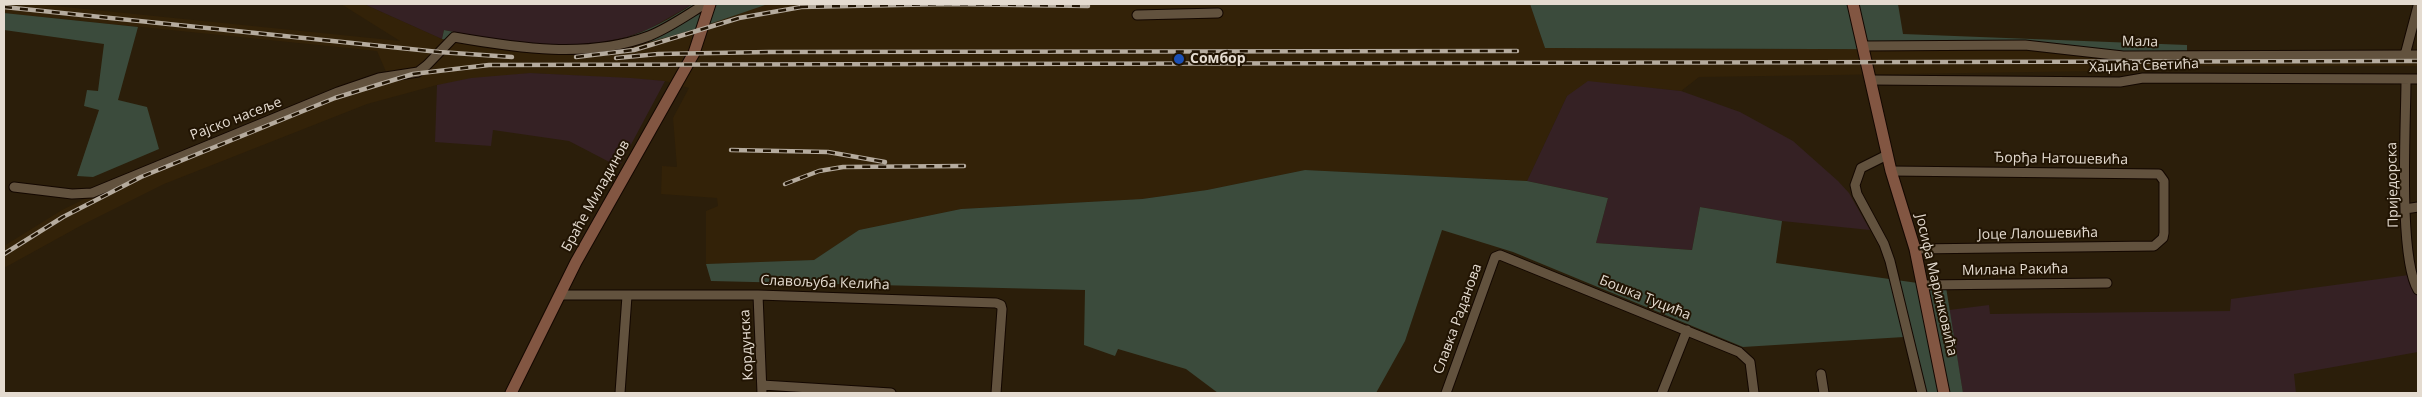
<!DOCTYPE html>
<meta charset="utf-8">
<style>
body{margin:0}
#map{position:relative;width:2422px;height:397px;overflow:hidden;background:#2b1e0a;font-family:"Open Sans",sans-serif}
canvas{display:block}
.frame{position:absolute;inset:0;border:5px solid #e4dbd0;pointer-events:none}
</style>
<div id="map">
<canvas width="2422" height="397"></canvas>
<div class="frame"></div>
</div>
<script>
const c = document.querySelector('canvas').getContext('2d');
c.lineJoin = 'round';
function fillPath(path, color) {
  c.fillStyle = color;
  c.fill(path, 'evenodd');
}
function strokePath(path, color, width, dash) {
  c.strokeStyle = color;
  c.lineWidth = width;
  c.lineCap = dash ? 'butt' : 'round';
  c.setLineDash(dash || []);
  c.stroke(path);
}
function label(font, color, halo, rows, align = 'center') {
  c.font = font + ' "Open Sans",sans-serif';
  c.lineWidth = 4;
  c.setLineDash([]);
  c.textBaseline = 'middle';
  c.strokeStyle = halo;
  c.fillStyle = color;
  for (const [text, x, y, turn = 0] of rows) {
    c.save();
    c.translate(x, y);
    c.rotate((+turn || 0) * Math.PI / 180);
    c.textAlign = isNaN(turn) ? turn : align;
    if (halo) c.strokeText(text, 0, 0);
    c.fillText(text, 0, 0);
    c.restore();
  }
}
fillPath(new Path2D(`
 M4,4H36L400,41L341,4H364L442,39L484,48L515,51L588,52L614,49L663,38L768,4H1530L1545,48L2089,50L2418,55V66H2177L2167,70L1699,77L1681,91L1649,88L1567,96L1527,181L1305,170L1207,190L1142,199L961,209L859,230L814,260L706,264V211L718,206L717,198L661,194L662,166L677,167L673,118L689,88L665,81L530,73L437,85L367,104L164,184L82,225L4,268V246L62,210L139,172L387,74L377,51L4,13Z`), '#332208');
fillPath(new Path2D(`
 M364,4H693L649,29L627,37L604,42L575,45L538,44L503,41L444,30L442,39Z
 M530,73L631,78L665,81L619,167L569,141L493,130L491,146L435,142L437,85L471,78Z
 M1588,81L1681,91L1740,112L1793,141L1838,181L1849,193L1870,230L1782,221L1700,207L1692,250L1596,243L1608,198L1527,181L1567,96Z
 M2416,274L2418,276V352L2294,374L2296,393H1963L1949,310L1989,305L1990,314L2230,311L2231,299Z`), '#352124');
fillPath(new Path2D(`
 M693,4H768C718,21 666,41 614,49C558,58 497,50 442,39L444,30C503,42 566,53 625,38C649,31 673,17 693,4Z
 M1530,4H1898L1903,34L2187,45V56L2089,50L1545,48Z
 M4,13L138,27L118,100L147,107L159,149L93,177L77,176L99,110L84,106L87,90L98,91L104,44L4,30Z
 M1305,170L1527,181L1608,198L1596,243L1692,250L1700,207L1782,221L1776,263L1946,287L1963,393H1919L1904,337L1743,347L1513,252L1442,230L1405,341L1376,393H1218L1186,369L1118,349L1115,356L1084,345L1085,290L711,281L706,264L814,260L859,230L961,209L1142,199L1207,190Z`), '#3b4b3c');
const street = new Path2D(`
 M1137,15L1218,13
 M1862,46L2025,45L2123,56L2418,55
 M2405,55L2418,6
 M2406,79C2406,123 2398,257 2418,290
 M1870,80L2120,82L2143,78L2418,79
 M1887,155L1861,168L1855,185L1857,194L1884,244L1890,261L1922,393
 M1891,171L2159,174L2164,181V233L2163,238L2154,246L1915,249
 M14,187L72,194L92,193L338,92L379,78L418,72L427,65L454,37C517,48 588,59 649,36C669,28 687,15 705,4
 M2405,209L2418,207
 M1923,285L2107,283
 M560,295H758L996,303L1001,305L1002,309L996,393
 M758,295L762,393
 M1821,374L1824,393
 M762,385L891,393
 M620,393L627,296
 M1446,393L1495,257L1500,255L1739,352L1750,362L1754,393
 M1662,393L1687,330`);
const secondary = new Path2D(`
 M1853,4L1891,171L1915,249L1944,393
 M511,393L576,262L694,53L710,4`);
strokePath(street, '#130700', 11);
strokePath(secondary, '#130700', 13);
strokePath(street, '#62523e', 9);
strokePath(secondary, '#825642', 11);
const rail = new Path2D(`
 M4,7L439,52L512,57
 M800,7L948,4L1088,6
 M576,57L634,50L739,18L807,6
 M616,58L658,54L769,52L1517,51
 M731,150L828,152L885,162
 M785,184L819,171L843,167L964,166
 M4,254L63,217L141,177L335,98L413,74L489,65L2418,61`);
strokePath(rail, '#b5ab9e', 4.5);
strokePath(rail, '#211403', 2.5, [8]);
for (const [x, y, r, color] of [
 [1179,59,6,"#1a4fb4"]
]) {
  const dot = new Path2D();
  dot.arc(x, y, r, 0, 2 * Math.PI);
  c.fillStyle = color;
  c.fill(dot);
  strokePath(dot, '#211403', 2);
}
label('14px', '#e4dbd0', '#211403', [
 ["Мала",2140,42,1],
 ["Хаџића Светића",2144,66,-2],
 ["Рајско насеље",236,119,-21],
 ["Ђорђа Натошевића",2061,159,1],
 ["Приједорска",2393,185,-91],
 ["Браће Миладинов",596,196,-61],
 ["Јоце Лалошевића",2038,234,-1],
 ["Милана Ракића",2015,270,-1],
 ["Славољуба Келића",825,283,2],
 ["Јосифа Маринковића",1936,285,77],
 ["Бошка Туцића",1645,298,22],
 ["Славка Раданова",1458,319,-70],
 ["Кордунска",747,345,-93]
]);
label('bold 14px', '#e4dbd0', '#211403', [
 ["Сомбор",1190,59]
], 'left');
</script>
